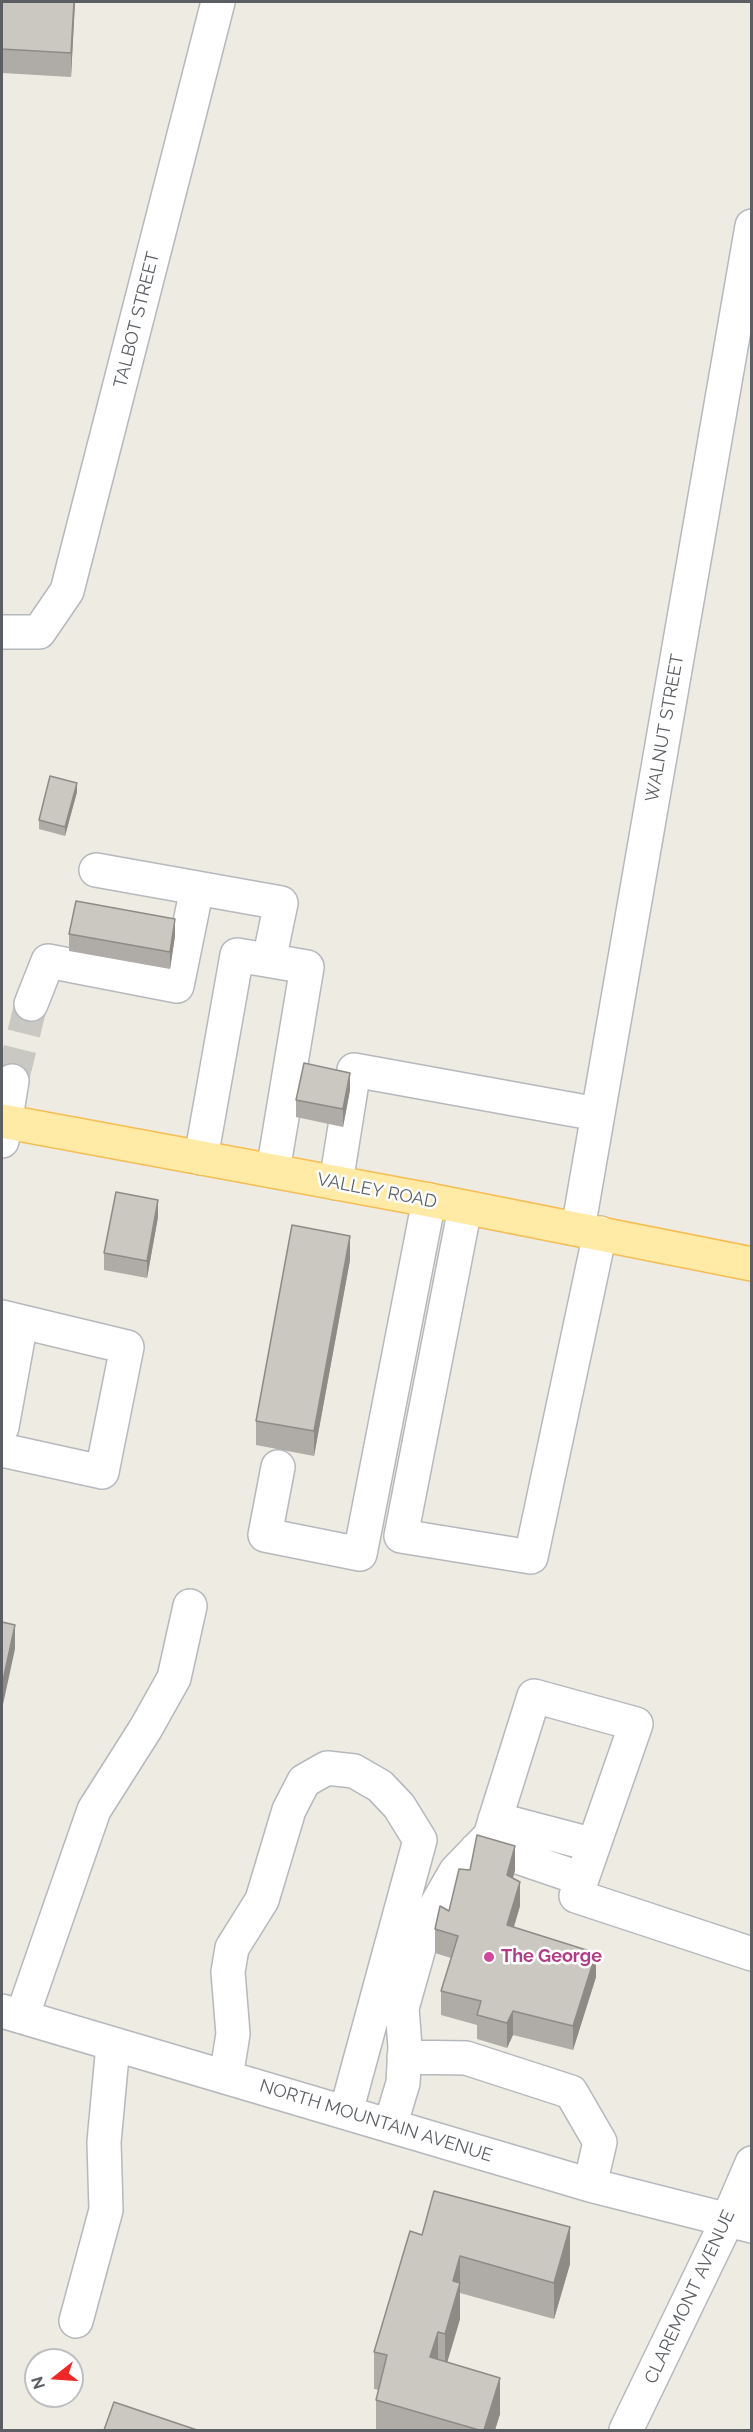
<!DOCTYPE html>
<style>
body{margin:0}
#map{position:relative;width:753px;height:2432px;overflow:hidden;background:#eeebe2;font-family:Raleway,sans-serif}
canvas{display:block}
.frame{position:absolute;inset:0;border:3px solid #5b5f64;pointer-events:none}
.north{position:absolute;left:24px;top:2348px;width:60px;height:60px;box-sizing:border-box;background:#fff;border:2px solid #bdbfc1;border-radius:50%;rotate:253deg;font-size:16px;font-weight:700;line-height:24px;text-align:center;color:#5b5f64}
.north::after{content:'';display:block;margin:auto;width:21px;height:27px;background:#ef2827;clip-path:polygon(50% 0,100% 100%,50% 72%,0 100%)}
</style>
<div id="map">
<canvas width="753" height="2432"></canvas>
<div class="frame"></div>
<div class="north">N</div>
</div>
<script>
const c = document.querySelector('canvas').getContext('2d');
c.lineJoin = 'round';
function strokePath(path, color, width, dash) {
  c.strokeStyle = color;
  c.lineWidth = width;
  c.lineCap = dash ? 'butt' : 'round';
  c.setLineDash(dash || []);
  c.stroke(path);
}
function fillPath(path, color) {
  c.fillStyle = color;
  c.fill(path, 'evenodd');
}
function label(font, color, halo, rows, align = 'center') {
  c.font = font + ' Raleway,sans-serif';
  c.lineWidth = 5;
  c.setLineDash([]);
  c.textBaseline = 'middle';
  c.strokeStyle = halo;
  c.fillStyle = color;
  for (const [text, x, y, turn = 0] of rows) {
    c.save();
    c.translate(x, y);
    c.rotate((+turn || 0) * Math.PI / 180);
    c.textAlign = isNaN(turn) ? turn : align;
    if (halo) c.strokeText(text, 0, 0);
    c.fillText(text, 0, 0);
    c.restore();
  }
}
strokePath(new Path2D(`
 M12,1081L31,1004`), '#c9c8c2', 33, [33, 16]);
const minor = new Path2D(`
 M2,632H39L67,591L218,2
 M96,870L281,903L269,960
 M31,1004L48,961L177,986L197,888
 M2,1141L12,1081
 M201,1158L237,955L307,967L273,1171
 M336,1183L354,1070L597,1114
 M465,1208L401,1536L531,1557L600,1233
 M578,1229L752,226
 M2,1317L127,1347L102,1472L2,1450
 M2,1427L21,1322
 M278,1467L265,1535L360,1554L429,1200
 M495,1819L594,1845
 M476,1850L500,1851L582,1879
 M2,2011L590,2185L752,2226
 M22,2017L94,1810L146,1728L174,1678L190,1606
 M404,2057L466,2058L571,2092L600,2142L590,2185
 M226,2077L233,2034L228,1972L232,1948L262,1900L289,1810L304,1781L327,1768L354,1771L380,1786L399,1806L420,1840L346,2112
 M390,2126L403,2083L405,2047L402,2008L426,1923L456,1871L490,1836L534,1696L636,1724L576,1896L752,1954
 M76,2321L106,2210L104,2142L113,2045
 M626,2430L727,2221L752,2163`);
const major = new Path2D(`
 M2,1121L429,1200L752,1264`);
strokePath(minor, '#b5b9bd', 36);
strokePath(major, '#f6bd53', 36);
strokePath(minor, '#fff', 33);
strokePath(major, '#ffeaa6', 33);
fillPath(new Path2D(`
 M2,2H75L71,77L2,73Z
 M77,792L65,836L39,829V820Z
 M69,934L175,936L170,969L69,951Z
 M350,1090L343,1127L296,1117V1100Z
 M158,1217L147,1278L104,1270V1253Z
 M350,1260L314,1456L256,1445V1421Z
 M470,1870H515L513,1878L520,1906L514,1927L596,1977L573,2050L513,2035L507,2048L477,2039V2025L441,2015V1991L451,1958L435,1953V1929L449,1911Z
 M422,2235L570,2264L554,2319L460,2293V2319L447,2362L500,2414L495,2430H376V2400L379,2390L374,2389V2352Z`), '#afaba6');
fillPath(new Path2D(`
 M74,2H75L71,77V53Z
 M77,783V792L65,836V827Z
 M175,919V936L170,969V952Z
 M350,1073V1090L343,1127V1109Z
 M158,1200V1217L147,1278V1261Z
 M350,1236V1260L314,1456V1431Z
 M15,1625V1649L2,1709V1685Z
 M515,1846V1870L507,1899V1875Z
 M520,1882V1906L507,1949V1925Z
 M596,1953V1977L573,2050V2026Z
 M513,2011V2035L507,2048V2023Z
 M570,2227V2264L554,2319V2283Z
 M460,2256V2319L445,2370V2334L453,2281Z
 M438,2332V2368L430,2357Z
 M500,2378V2414L495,2430H484Z`), '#8e8b87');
const building = new Path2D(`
 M2,2H74L71,53L2,49Z
 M50,776L77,783L65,827L39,820Z
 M76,901L175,919L170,952L69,934Z
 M304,1063L350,1073L343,1109L296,1100Z
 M116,1192L158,1200L147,1261L104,1253Z
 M292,1225L350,1236L314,1431L256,1421Z
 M2,1622L15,1625L2,1685Z
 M477,1835L515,1846L507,1875L520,1882L507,1925L596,1953L573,2026L513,2011L507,2023L477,2015L481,2001L441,1991L458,1936L435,1929L440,1906L449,1911L459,1869L470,1870Z
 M434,2191L570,2227L554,2283L460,2256L453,2281L460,2283L445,2334L438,2332L430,2357L500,2378L484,2430H479L376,2400L387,2355L374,2352L410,2231L422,2235Z
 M114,2402L197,2430H104Z`);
fillPath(building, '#cbc7c1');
strokePath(building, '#8e8b87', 1.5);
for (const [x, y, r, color] of [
 [489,1957,6,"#d1479c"]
]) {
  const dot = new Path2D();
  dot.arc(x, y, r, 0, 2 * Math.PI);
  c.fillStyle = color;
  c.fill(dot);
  strokePath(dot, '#fff', 2);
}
label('18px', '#5b5f64', '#fff', [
 ["TALBOT STREET",137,320,-76],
 ["WALNUT STREET",665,728,-80],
 ["VALLEY ROAD",377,1191,11],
 ["NORTH MOUNTAIN AVENUE",376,2121,17],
 ["CLAREMONT AVENUE",690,2297,-65]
]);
label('bold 18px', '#b23c85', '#fff', [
 ["The George",501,1957]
], 'left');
</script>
